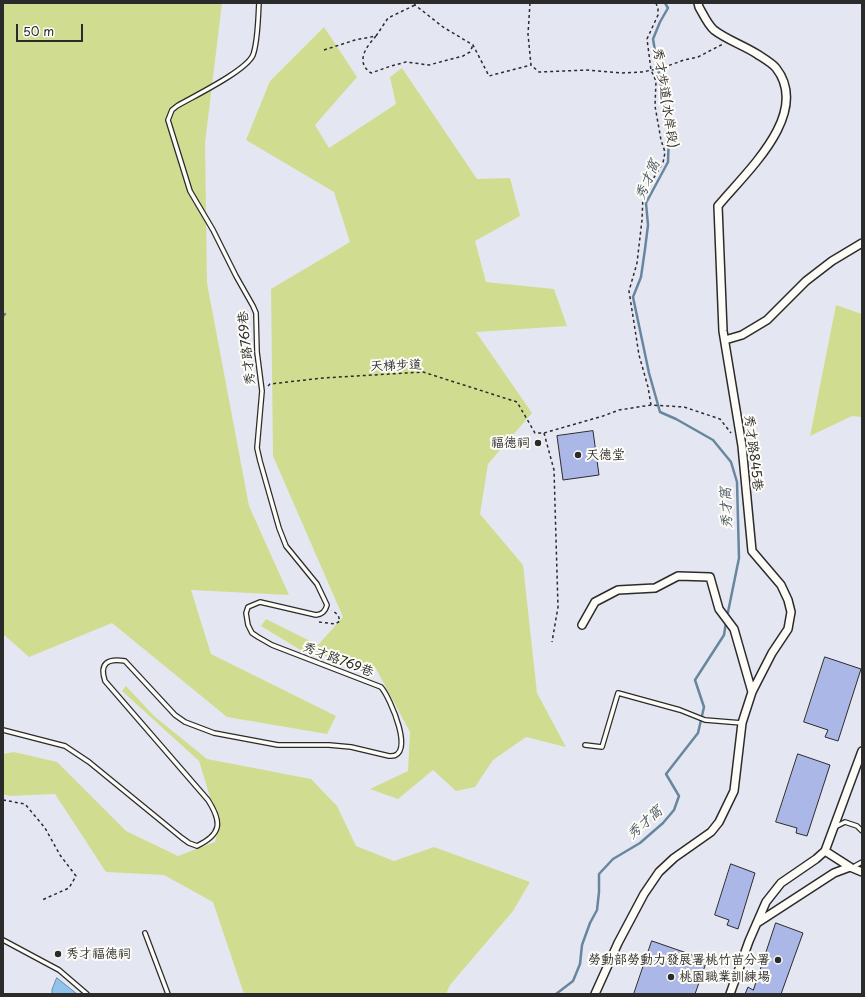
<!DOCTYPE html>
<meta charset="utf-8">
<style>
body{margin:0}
#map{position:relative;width:865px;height:997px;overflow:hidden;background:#e4e7f2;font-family:"Playpen Sans",sans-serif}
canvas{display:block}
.frame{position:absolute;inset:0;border:4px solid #2b2b2b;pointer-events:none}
.scale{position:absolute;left:16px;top:24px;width:67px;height:18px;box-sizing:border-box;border:2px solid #2b2b2b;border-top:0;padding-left:5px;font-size:12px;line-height:14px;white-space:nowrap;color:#2b2b2b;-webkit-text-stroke:3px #fdfcf7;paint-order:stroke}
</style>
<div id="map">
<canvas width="865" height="997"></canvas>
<div class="frame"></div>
<div class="scale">50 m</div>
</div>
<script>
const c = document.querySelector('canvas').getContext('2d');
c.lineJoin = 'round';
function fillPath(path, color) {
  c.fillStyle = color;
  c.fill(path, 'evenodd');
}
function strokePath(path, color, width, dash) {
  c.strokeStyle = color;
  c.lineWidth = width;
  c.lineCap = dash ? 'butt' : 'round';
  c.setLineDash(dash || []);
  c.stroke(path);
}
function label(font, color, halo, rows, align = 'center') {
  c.font = font + ' "Playpen Sans","LXGW WenKai TC",sans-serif';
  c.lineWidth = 4;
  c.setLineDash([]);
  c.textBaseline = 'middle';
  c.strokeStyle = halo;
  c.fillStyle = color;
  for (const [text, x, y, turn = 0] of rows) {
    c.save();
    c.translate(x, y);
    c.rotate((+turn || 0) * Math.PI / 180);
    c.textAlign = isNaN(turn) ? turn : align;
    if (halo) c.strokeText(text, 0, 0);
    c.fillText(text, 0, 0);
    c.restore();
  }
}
fillPath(new Path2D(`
 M3,3H222L205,143L207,283L249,506L289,595L191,590L211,654L336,716L327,734L227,717L112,623L29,657L3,634Z
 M324,27L357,77L315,125L329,148L396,104L390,77L402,68L477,179L510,178L520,216L475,241L486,282L554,289L567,326L476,332L532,413L488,464L480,514L523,565L537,693L566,747L526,737L493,760L475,787L456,791L433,770L398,799L370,789L408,771L410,732L375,667L302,651L261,626L266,619L318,645L343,617L273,456L271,289L350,242L334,192L246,140L270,81Z
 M836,305L862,314V417L852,416L810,436Z
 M126,686L154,716L207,759L311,779L337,806L356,846L394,861L434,847L530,882L513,911L450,985L446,994H244L213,902L164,875L106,872L55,794L9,796L3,794V754L14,752L57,762L126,831L178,856L215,842L219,826L199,761L122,691Z`), '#d0dd90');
const water = new Path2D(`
 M57,978L77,994H52V990Z`);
fillPath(water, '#90c4ed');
strokePath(water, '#68879f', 1);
strokePath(new Path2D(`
 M665,3L668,8L660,22L653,39L669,132L668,162L646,203L648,225L645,249L641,277L633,297L649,373L660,412L676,419L713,440L731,462L737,482L739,558L727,617
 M3,316L5,314
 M556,994L573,981L580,964L582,945L590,923L597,910L599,892V874L613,859L640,843L663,823L674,810L679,796L666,774L698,733L704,707L695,680L724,635L726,622`), '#68879f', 2.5);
const building = new Path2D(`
 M593,431L599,475L563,480L557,436Z
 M825,657L861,669L838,741L825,737L828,730L804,722Z
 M798,754L830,765L807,836L796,833L797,828L776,822Z
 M731,864L755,873L738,929L727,925L729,920L715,915Z
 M776,923L803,933L781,994H745L748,987L753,990Z
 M652,941L707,960L695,994H634Z`);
fillPath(building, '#abb7e7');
strokePath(building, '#2b2b2b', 1);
const service = new Path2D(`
 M3,730L65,746L89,762L182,838L189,843L197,846C222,834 222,822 208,800L105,681C99,663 108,658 125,661L175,715L185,722L214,733L278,745H329L351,747L389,756C417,759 390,697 381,687L272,645L258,637L252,633L248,625L246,613L248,607L260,602L316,615C322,614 325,612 327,605L317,584L286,546L279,528L260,461L257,448L262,391L257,352L256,313L253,306L236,276L213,230L190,191L168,120L172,110L177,106C194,96 246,71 253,55C258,41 258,18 259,3
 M585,745L602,747L618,693L680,710L705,720L742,723
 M835,827L845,822L857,826L862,831
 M853,867L862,862
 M145,933L168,994
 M3,940L59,970L87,994`);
const minor = new Path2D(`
 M725,340L742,335L767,320L806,281L832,261L862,243
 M582,625L595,602L618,590L655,588L678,576L710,577L719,609L734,629L752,692
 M825,851L850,867L862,872
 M757,923L834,873L850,867
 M595,994L618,943L644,894L659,872L674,858L711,832L719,822L734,791L742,723L752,692L772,653L788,629L791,612L788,600L781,585L752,551L742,446L723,331L718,206C745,173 812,114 776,68C772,63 763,58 757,54C743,45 727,40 714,30C708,25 703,14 699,7L698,3
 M730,994L749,941L766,902L781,883L816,859L825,851L862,751`);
strokePath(service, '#2b2b2b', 6);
strokePath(minor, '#2b2b2b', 10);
strokePath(new Path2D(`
 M415,3V5L443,27L473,45L489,76L531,65
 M530,3L528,34L531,65L539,72L587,70L622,73L642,72L662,68L684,60L698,57L723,44
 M376,36C366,47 355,62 371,73L391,66L406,62L429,65L463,56L470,52L473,45
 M324,50L355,40L376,36L388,18L415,5
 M268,386L270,384L323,378L423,372L517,402L535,433H544L603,416L619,410L651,405L684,407L720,419L731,433
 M651,405L648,387L639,355L629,291L637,263L642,220L643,195L663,163L665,152L661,140L655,106L656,81L651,70L647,39L658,15V9L656,3
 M544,433L554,470L558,607L552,642
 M319,622L335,624L340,621L338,615L332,610
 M3,800L25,804L45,828L60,855L76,876L69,888L42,900`), '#2b2b2b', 1.5, [3, 3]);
strokePath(service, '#fdfcf7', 3.5);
strokePath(minor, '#fdfcf7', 7);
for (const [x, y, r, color] of [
 [538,443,4,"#2b2b2b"],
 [578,455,4,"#2b2b2b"],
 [58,954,4,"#2b2b2b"],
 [778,960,4,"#2b2b2b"],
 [671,977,4,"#2b2b2b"]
]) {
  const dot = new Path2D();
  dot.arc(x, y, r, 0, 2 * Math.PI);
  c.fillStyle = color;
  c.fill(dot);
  strokePath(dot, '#fdfcf7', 1.5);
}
label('13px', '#2b2b2b', '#fdfcf7', [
 ["秀才步道(水岸段)",665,98,81],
 ["秀才路769巷",247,348,-96],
 ["天梯步道",396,366,-2],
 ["秀才路845巷",753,453,83],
 ["秀才路769巷",338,660,21]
]);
label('13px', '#2b2b2b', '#fdfcf7', [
 ["福德祠",530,443,"right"],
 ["天德堂",586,455],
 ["秀才福德祠",66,954],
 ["勞動部勞動力發展署桃竹苗分署",770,960,"right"],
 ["桃園職業訓練場",679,977]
], 'left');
label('italic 14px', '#495965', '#fdfcf7', [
 ["秀才窩",648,180,-67],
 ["秀才窩",727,508,-92],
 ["秀才窩",645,823,-41]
]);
</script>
